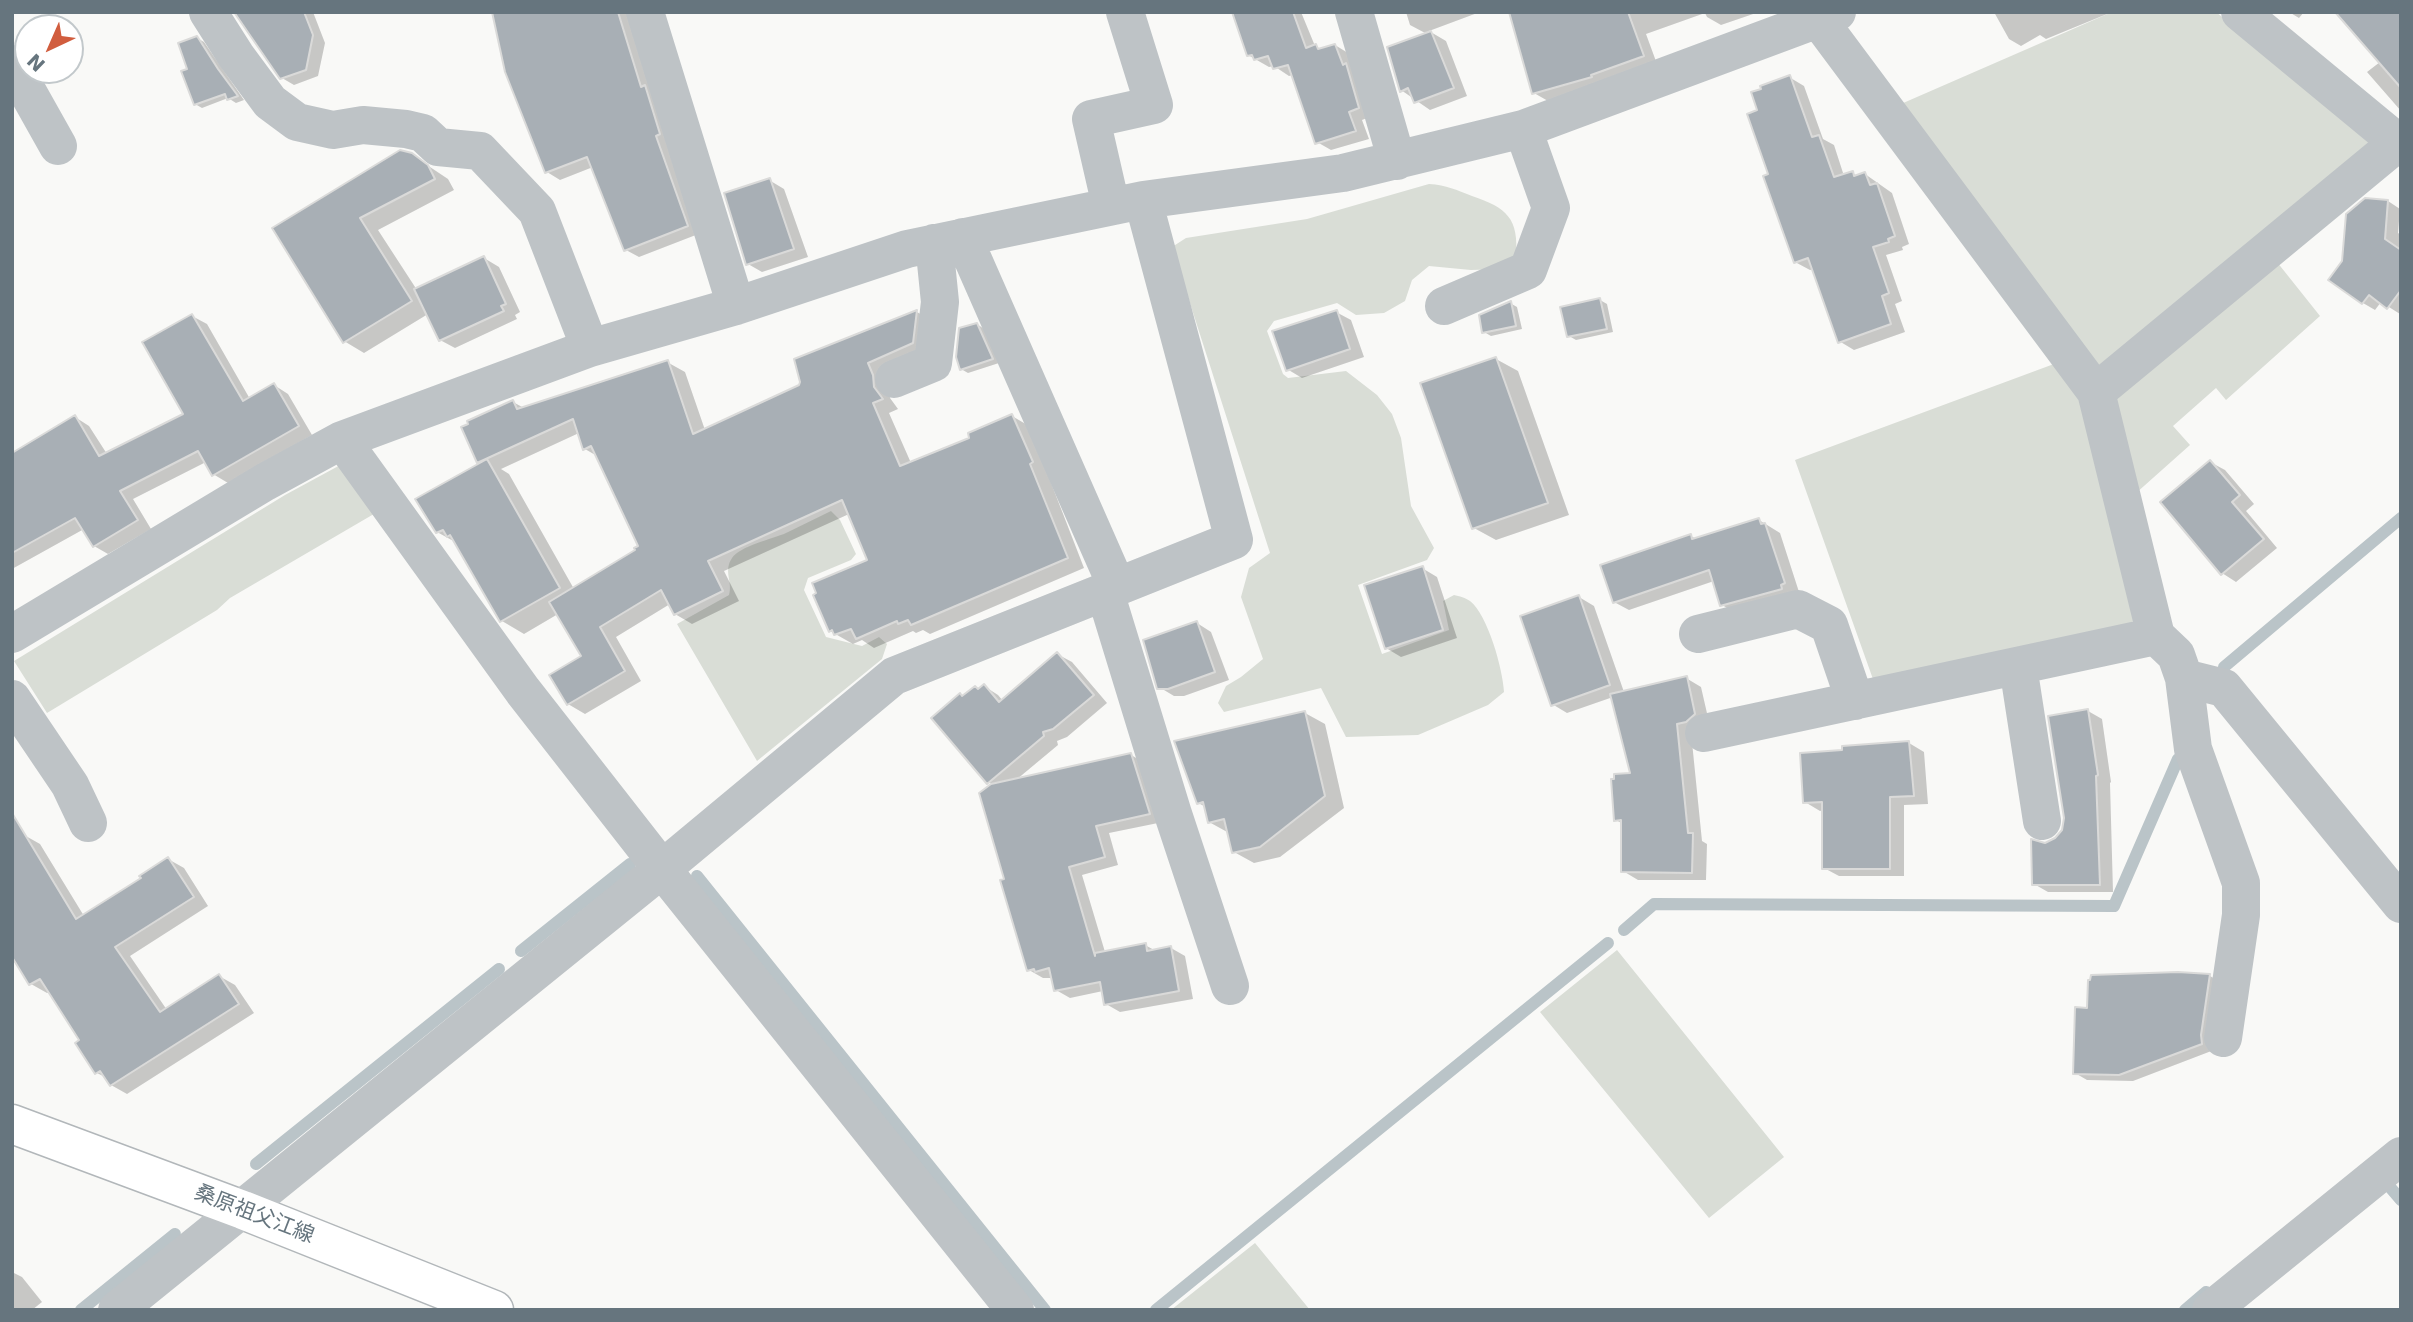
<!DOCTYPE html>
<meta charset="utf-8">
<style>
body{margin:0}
#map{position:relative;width:2413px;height:1322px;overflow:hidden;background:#f9f9f7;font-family:"DejaVu Sans",sans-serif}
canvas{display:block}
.frame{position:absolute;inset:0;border:14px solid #66757e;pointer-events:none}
.north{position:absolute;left:14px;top:14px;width:70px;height:70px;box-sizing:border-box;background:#fff;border:2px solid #c2c8cb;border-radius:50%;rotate:224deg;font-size:19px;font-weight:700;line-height:28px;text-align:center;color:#66757e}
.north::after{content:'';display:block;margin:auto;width:24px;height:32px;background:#d15d3e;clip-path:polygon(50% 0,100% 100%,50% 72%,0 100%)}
</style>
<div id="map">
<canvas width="2413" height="1322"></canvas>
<div class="frame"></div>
<div class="north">N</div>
</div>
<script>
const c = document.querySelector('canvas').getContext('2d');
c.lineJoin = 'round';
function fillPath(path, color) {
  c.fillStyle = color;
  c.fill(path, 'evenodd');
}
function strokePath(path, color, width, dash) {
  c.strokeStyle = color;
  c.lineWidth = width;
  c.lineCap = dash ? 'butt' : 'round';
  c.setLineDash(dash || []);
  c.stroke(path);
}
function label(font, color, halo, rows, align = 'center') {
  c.font = font + ' "DejaVu Sans","Noto Sans JP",sans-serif';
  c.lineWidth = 7;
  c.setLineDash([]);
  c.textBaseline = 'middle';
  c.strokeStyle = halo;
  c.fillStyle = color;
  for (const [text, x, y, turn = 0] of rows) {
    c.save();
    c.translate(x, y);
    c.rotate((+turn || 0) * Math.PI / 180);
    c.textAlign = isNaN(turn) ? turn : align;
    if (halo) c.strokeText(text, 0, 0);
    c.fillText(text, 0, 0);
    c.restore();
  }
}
fillPath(new Path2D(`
 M2112,12H2216L2378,146L2106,376L1894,107Z
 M1429,184C1447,185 1456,190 1472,196C1507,208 1519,218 1516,257L1503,269L1471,270L1429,266L1412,280L1405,301L1384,313L1356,315L1337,303L1274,321L1267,331L1283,374L1288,378L1346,371L1377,395L1392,414L1401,438L1411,506L1434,548L1427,560L1358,585L1382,654L1449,630L1443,601L1454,595C1459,596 1466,598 1470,601C1488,615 1503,670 1504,692L1488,705L1418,735L1346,737L1321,688L1224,712L1218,703L1226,686L1241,677L1263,659L1241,597L1249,568L1270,553L1172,247L1186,238L1307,219Z
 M2273,257L2320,316L2226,400L2216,388L2173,426L2190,445L2135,494L2108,395Z
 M2062,361L2094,413L2137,615L2126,632L1874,682L1795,460Z
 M344,463L379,511L230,598L217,610L47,713L14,661L285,495Z
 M831,511L840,520L856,554L851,560L808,578L804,590L826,637L862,646L879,637L887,644L882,659L757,761L677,624L729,595C733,582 723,571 732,558C740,546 772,539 786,533C801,526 816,518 831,511Z
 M1617,950L1784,1157L1709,1218L1540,1012Z
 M1255,1243L1310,1310H1171Z`), '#d9ddd6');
fillPath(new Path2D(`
 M236,12H313L325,43L318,76L294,85L282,78Z
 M494,12H628L701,233L639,257L626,250L593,167L560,180L547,172Z
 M1234,12H1301L1315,46L1322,50L1335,45L1348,53L1372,116L1362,120L1369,139L1331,150L1317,142L1293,75L1289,76L1274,66L1269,67L1248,55Z
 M1406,12H1480L1429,31L1446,41L1467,96L1430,110L1401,90L1427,34L1410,25Z
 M1511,12H1759L1721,25L1707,17L1705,13L1646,34L1657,64L1548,101L1534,93Z
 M1994,12H2106L2107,14L2046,39L2040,35L2021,46L2009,39Z
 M2289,12H2304L2299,18Z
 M2401,12V111L2367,72L2380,62Z
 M197,38L204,42L244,100L236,103L228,98L202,108L195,104L190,70Z
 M1789,77L1804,86L1823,139L1834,145L1844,176L1852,173L1858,176L1865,174L1892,193L1909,244L1902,247L1903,250L1886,255L1902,301L1895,304L1905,332L1854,350L1839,341L1814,269L1810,270L1795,262L1770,175L1760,111Z
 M412,155L448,179L454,190L378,230L417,290L484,258L499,267L520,312L515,315L517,319L455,348L440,340L428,314L364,353L344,341L274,228Z
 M769,180L784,189L808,257L762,272L748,264Z
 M2388,201L2400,209L2398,233L2401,235L2400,314L2381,302L2375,310L2363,303Z
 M1600,300L1607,304L1613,332L1576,340L1569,336Z
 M1510,303L1517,307L1522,329L1491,336L1484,332Z
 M917,312L934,322L930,352L889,386L890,398L898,409L889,413L911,463L972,439L1012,416L1029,426L1084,568L930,634L923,630L916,633L913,631L874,648L862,640L853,644L830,631L869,561L849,514L724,571L739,601L692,624L675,614L670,604L616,637L641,681L585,714L568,704L583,657L558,614L524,634L502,621L457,543L437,532L482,463L478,461L513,402L524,408L667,362L685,372L705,430L800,386L802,382L796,360ZM579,433L585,449L597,456L641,547L574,589L509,474L501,469Z
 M1336,312L1351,320L1364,357L1302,378L1287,369Z
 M192,316L207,324L250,399L274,385L288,394L312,435L228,483L213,474L206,462L133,499L151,529L108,554L94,546L84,529L12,569V455L75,417L89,426L107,454L185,415Z
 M977,324L984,329L999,363L968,373L961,369Z
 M1496,359L1518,371L1569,515L1496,540L1474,528Z
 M2210,462L2225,470L2254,504L2246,511L2277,548L2236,582L2222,573Z
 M1759,520L1780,533L1799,592L1736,613L1722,605L1714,581L1629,610L1614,602L1691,536L1696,539Z
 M1422,568L1437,577L1457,638L1401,657L1386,648Z
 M1579,597L1594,606L1624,692L1686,678L1701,687L1709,722L1691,732L1702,841L1707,844L1706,880H1638L1623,871V824L1616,820L1632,774L1613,697L1567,713L1552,704Z
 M1197,623L1211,632L1229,680L1184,696H1174L1159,687Z
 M1057,654L1072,662L1107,703L1067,737L1057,741L1058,745L1016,780L1131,755L1145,763L1163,822L1109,833L1118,865L1082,875L1105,952L1145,945L1156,951L1171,948L1185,956L1193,999L1120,1012L1106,1004L1103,991L1070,998L1056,990L1053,978H1043L1029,970L1006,880L992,785L934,719L963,697L984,686L998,695L1003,701Z
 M2088,711L2102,719L2111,782L2110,783L2113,892H2048L2034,884L2045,844L2056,840L2064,830Z
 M1305,713L1325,724L1344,808L1280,857L1254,863L1234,852L1229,833L1209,822L1206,807L1198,803Z
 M1909,743L1924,752L1928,804L1904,805V876H1839L1824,868V810L1820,811L1805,802Z
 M24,835L40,844L84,916L144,879L168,859L184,868L208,906L130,956L167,1010L219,976L235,985L254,1013L127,1094L111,1085L107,1078L97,1073L81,1040L50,992L47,993L31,984L12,954Z
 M2210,976L2222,983L2214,1050L2133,1081L2087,1080L2075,1073L2089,1010Z
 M12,1272L22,1277L42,1302L32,1310H12Z`), '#0003');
strokePath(new Path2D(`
 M2224,667L2401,518
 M697,876L1045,1310
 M1624,930L1654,904L2114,906L2178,759
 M521,951L630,864
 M256,1164L499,969
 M2389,1186L2401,1200
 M81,1310L175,1234
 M1156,1310L1608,943
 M2185,1310L2206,1292`), '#bac4c8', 12);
const building = new Path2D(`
 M234,12H304L313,35L306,70L280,79Z
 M492,12H618L641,87L645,85L660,134L656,136L688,226L624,251L587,157L545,173L505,72Z
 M1232,12H1293L1306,48L1316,44L1318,49L1335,44L1343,65L1346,63L1359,108L1349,112L1356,131L1315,144L1288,65L1273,69L1268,56L1254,60L1252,55L1247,56Z
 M1509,12H1628L1644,56L1591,75L1592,77L1532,94Z
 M2335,12H2401V88Z
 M1431,31L1454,88L1414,103L1408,88L1400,92L1387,47Z
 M197,36L218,69L238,96L227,100L225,94L194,105L181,71L187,69L178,43Z
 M1790,75L1812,137L1819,135L1834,177L1853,171L1854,176L1865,172L1870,185L1877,183L1895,236L1888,239L1889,242L1873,247L1889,293L1882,296L1891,324L1838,343L1808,258L1794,263L1763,176L1768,174L1747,114L1757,110L1751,92L1761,89L1760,86Z
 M400,150L412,153L428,165L435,179L360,218L412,301L343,343L272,228Z
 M770,178L794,249L746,265L724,193Z
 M2365,198L2388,200L2385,239L2401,250V290L2387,309L2369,295L2362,304L2328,280L2342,261L2346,214Z
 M484,256L506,304L501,306L504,311L439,341L414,289Z
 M1600,298L1607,329L1567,337L1560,307Z
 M1511,301L1516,326L1482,333L1479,315Z
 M917,310L913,343L868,363L873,375L874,387L883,399L873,403L900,466L969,438L968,433L1012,414L1033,462L1030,464L1068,558L911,625L908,620L898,624L897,621L856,639L851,629L834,635L832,630L829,632L813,595L816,593L812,583L867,560L842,500L708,561L723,591L674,615L661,590L600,627L625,671L567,705L549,675L581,656L549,602L635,550L634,548L638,546L591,446L583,450L573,419L477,463L461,427L468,424L467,421L513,400L517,409L668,360L693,434L799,385L800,382L794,359Z
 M1337,310L1350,349L1286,371L1272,331Z
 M192,314L243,401L274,383L299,426L212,476L198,451L120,491L138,520L93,547L75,518L12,553V453L75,415L99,456L183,414L142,342Z
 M977,323L993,359L960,370L956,357L959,328Z
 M1496,357L1548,503L1472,529L1420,383Z
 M487,459L560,588L500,622L450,535L447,537L443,530L436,533L415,499Z
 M2210,460L2240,495L2232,502L2264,539L2221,575L2160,502Z
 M1759,518L1761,524L1765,523L1785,583L1781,585L1782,589L1720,606L1709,570L1613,603L1600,565L1691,534L1692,539Z
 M1423,566L1443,630L1385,649L1364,585Z
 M1579,595L1610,685L1551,706L1520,616Z
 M1197,621L1215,672L1168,689H1157L1143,640Z
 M1057,652L1094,695L1053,729L1043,732L1044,736L987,784L931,718L960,693L962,696L975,686L978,689L984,684L999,702Z
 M1687,676L1695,714L1686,722L1677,724L1688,833H1693L1692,873L1621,872V820L1614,821L1611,779H1614V774L1630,773L1610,694Z
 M2088,709L2098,775L2096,776L2100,885H2032L2031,839L2045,843L2055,838L2062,830L2064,818L2048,716Z
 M1305,711L1325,796L1260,847L1232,853L1224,819L1208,823L1203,802L1197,804L1174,741Z
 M1909,741L1914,796L1890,797V869H1822V802L1803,803L1800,753L1842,750V746Z
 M1131,753L1150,814L1096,826L1105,857L1069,867L1095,956V953L1146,943L1147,951L1171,946L1179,991L1104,1005L1100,982L1054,991L1049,968L1035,972L1034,969L1027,971L1000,880L1004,879L979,793L991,784Z
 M12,813L76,919L141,878L139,876L168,857L194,897L115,947L160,1012L219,974L239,1004L110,1086L100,1071L95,1074L75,1043L79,1040L40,979L29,985L12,957Z
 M2178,972L2210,974L2201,1035L2202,1044L2119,1075L2073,1074L2075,1007L2087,1008L2088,980H2090L2091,975Z`);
fillPath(building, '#a8afb5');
strokePath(building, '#dadad9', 2);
const major = new Path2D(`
 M12,1124L243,1210L494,1310`);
strokePath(major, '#b2b7ba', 41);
strokePath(new Path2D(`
 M208,12L236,56L270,102L297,122L333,130L363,125L406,129L423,133L438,147L480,151L537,211L590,348
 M645,12L736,306
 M1354,12L1397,161
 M2240,12L2401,145
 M12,64L58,146
 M1111,206L1091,119L1154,105L1125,12
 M963,237L1117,587
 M1444,306L1528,270L1551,208L1523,129
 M894,379L933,363L940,302L934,243
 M2096,392L2401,140
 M342,440L523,691L662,869L1015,1310
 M1105,592L1173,814L1230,986
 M12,634L265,482L342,440L590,348L736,306L907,249L1143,200L1343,173L1523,129L1837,12
 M1698,634L1798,609L1829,625L1855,701
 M2156,636L2176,655L2184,678L2224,688L2401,904
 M2018,666L2042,821
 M2184,678L2193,749L2241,883V915L2223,1038
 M12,699L70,785L88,823
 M1704,733L2156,636L2096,392L1818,19L1816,12
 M117,1310L662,869L894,676L1234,540L1143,200
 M2211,1310L2401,1156`), '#bec3c6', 38);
strokePath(major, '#fff', 38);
label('21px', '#66757e', '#fff', [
 ["桑原祖父江線",254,1215,21]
]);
</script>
